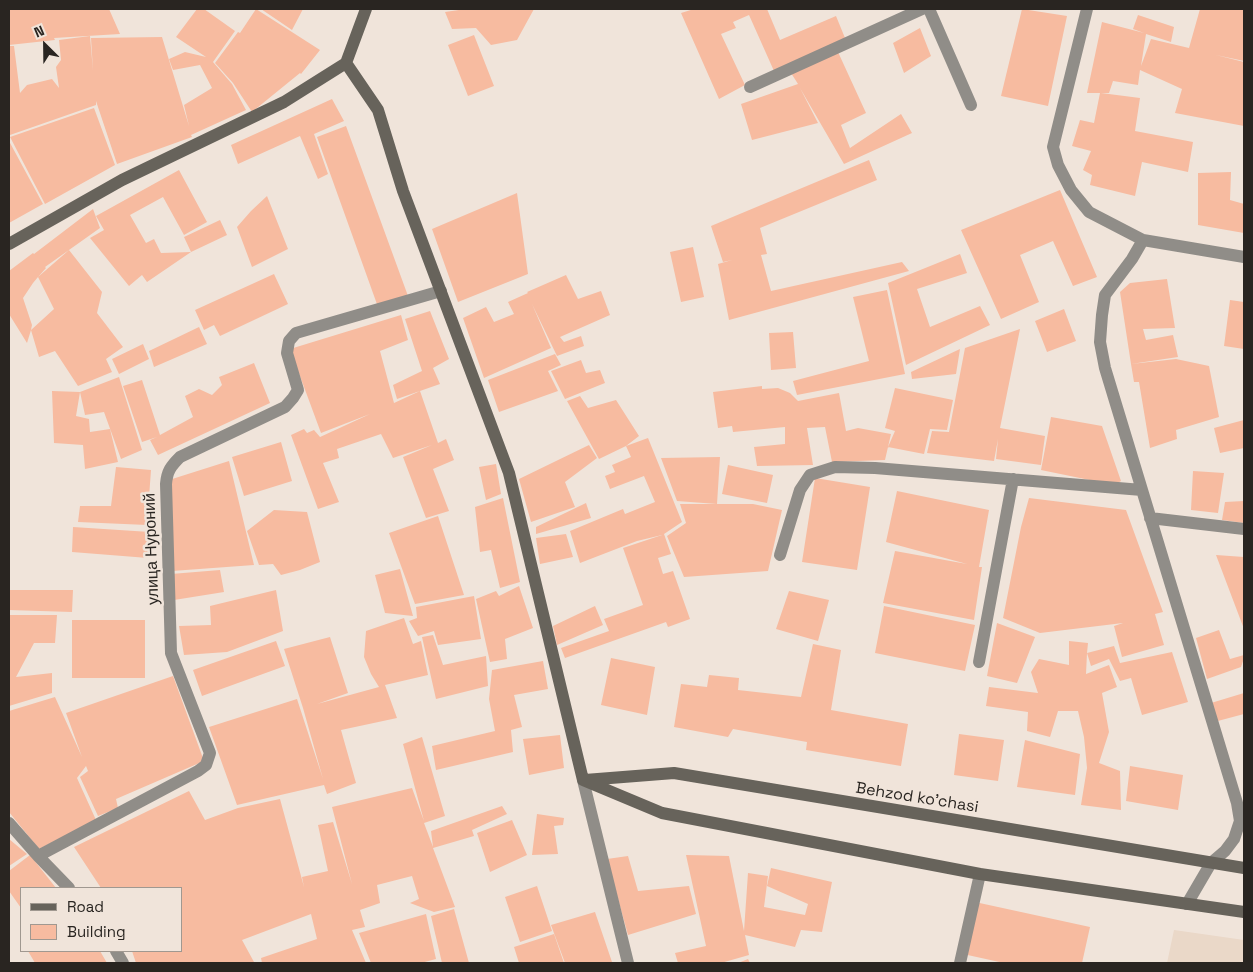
<!DOCTYPE html>
<meta charset="utf-8">
<style>
body{margin:0}
#map{position:relative;width:1253px;height:972px;overflow:hidden;background:#f0e4da;font-family:"Space Grotesk",sans-serif}
canvas{display:block}
.frame{position:absolute;inset:0;border:10px solid #292521;pointer-events:none}
.legend{position:absolute;left:20px;top:887px;width:162px;height:65px;box-sizing:border-box;background:#f0e4da;border:1px solid #a09890;margin:0;padding:6px 9px;list-style:none;font-size:15px;color:#292521}
.legend li{display:flex;align-items:center;gap:10px;height:25px}
.legend b{width:25px;border:1px solid #a09890}
.north{position:absolute;left:20px;top:20px;width:50px;height:50px;-webkit-text-stroke:4px #f0e4da;paint-order:stroke;rotate:337deg;font-size:14px;font-weight:700;line-height:20px;text-align:center;color:#292521}
.north::after{content:'';display:block;margin:auto;width:18px;height:22px;background:#292521;clip-path:polygon(50% 0,100% 100%,50% 72%,0 100%)}
</style>
<div id="map">
<canvas width="1253" height="972"></canvas>
<div class="frame"></div>
<ul class="legend">
<li><b style="height:6px;background:#67635b"></b>Road</li>
<li><b style="height:14px;background:#f7bba0"></b>Building</li>
</ul>
<div class="north">N</div>
</div>
<script>
const c = document.querySelector('canvas').getContext('2d');
c.lineJoin = 'round';
function fillPath(path, color) {
  c.fillStyle = color;
  c.fill(path, 'evenodd');
}
function strokePath(path, color, width, dash) {
  c.strokeStyle = color;
  c.lineWidth = width;
  c.lineCap = dash ? 'butt' : 'round';
  c.setLineDash(dash || []);
  c.stroke(path);
}
function label(font, color, halo, rows, align = 'center') {
  c.font = font + ' "Space Grotesk",sans-serif';
  c.lineWidth = 5;
  c.setLineDash([]);
  c.textBaseline = 'middle';
  c.strokeStyle = halo;
  c.fillStyle = color;
  for (const [text, x, y, turn = 0] of rows) {
    c.save();
    c.translate(x, y);
    c.rotate((+turn || 0) * Math.PI / 180);
    c.textAlign = isNaN(turn) ? turn : align;
    if (halo) c.strokeText(text, 0, 0);
    c.fillText(text, 0, 0);
    c.restore();
  }
}
fillPath(new Path2D(`
 M1174,930L1244,940V963H1167Z`), '#ead8c8');
fillPath(new Path2D(`
 M9,9H109L120,34L54,38L55,40L9,45Z
 M197,9H204L235,31L213,62L232,84L246,110L191,135L192,137L117,164L96,101V105L10,135L9,133V46H14L20,93L27,85L52,79L59,88L56,67L61,60L59,40L90,36L93,71L91,38L162,37L189,126L184,105L212,88L200,65L173,70L169,59L185,52L206,57L176,37Z
 M256,9L320,50L301,74L300,73L252,112L233,83L215,63L238,32L240,33Z
 M261,9H303L292,30Z
 M466,9H534L517,40L491,45L476,28L452,29L445,12Z
 M694,9H767L780,40L836,16L845,38L774,71L749,15L733,22L736,28L721,34L745,85L719,99L681,13Z
 M1022,9L1067,16L1048,106L1001,96Z
 M1200,9H1244V61L1216,55L1244,62V126L1175,113L1182,89L1140,70L1138,85L1113,81L1109,93H1101L1140,98L1135,131L1193,142L1188,172L1142,162L1135,196L1090,185L1092,175L1083,170L1091,151L1072,146L1080,120L1094,123L1100,93H1087L1102,22L1144,33L1133,29L1138,15L1174,27L1171,42L1146,34L1141,66L1151,39L1189,48Z
 M920,28L931,56L904,73L893,43Z
 M474,35L494,86L468,96L448,45Z
 M838,52L866,113L841,125L850,148L901,114L912,133L844,164L800,88L818,123L752,140L741,104L798,84L791,73Z
 M332,99L344,121L314,134L328,174L318,179L300,136L238,164L231,145Z
 M94,108L115,165L45,204L10,137Z
 M346,126L408,296L378,307L317,137Z
 M9,141L43,204L9,223V185L10,184L9,181Z
 M869,160L877,180L760,228L767,254L761,255L771,291L902,262L909,271L729,320L718,264L732,260L723,262L711,226Z
 M179,170L207,222L184,235L163,197L130,215L146,243L154,239L161,253L191,252L147,282L142,275L129,286L90,238L104,230L96,216Z
 M1231,172L1230,200L1244,204V233L1198,225V173Z
 M1060,190L1097,277L1073,286L1053,241L1020,255L1039,302L1001,319L961,230Z
 M517,193L528,274L458,302L432,229Z
 M267,196L288,249L252,267L237,227L251,211Z
 M93,209L100,228L45,267L46,268L38,277L33,283L23,298L32,325L31,330L54,309L38,277L69,250L102,292L97,313L123,347L106,359L112,372L78,386L55,351L39,357L31,330L27,343L9,314V271L33,253L34,254Z
 M220,220L227,235L191,252L184,237Z
 M693,247L704,297L681,302L670,252Z
 M960,254L967,273L917,289L930,327L980,306L990,325L906,365L888,283Z
 M274,274L288,304L220,336L214,325L204,330L195,310Z
 M566,275L578,299L601,291L610,315L560,337L564,342L581,336L584,346L557,356L532,304L551,348L484,378L463,318L486,307L494,322L514,314L508,302L528,293L527,292Z
 M1167,279L1175,328L1143,329L1146,340L1173,335L1178,357L1131,364L1120,292L1130,283Z
 M887,290L905,374L797,395L793,381L869,361L853,297Z
 M1230,300L1244,302V349L1224,346Z
 M1064,309L1076,341L1047,352L1035,321Z
 M430,311L449,359L433,368L440,384L397,399L393,385L422,371L405,319Z
 M401,315L408,340L380,351L394,403L420,391L438,443L446,439L454,460L433,469L449,511L426,518L403,457L432,445L393,458L381,434L337,449L339,458L323,463L339,502L318,509L291,435L304,429L307,433L314,430L320,437L370,414L321,433L290,349Z
 M199,327L207,344L154,367L149,351Z
 M1020,329L1000,428L1045,436L1041,465L996,459L998,439L994,461L927,453L932,431L949,432L965,348Z
 M793,332L796,368L771,370L769,333Z
 M143,344L149,359L119,374L112,359Z
 M960,349L956,374L912,379L911,372Z
 M555,354L561,365L548,371L558,391L499,412L488,380Z
 M1176,359L1209,366L1219,417L1176,430L1177,439L1150,448L1139,382H1134L1131,364Z
 M581,360L586,373L600,370L605,383L565,399L551,371Z
 M254,363L270,403L158,455L150,440L157,437L142,442L123,386L142,380L160,435L193,417L185,396L199,389L212,395L222,385L219,377Z
 M119,377L142,450L121,459L104,412L85,415L80,392Z
 M762,386V389L778,388L790,393L798,401L839,393L846,431L858,428L891,434L885,460L832,462L825,427L807,428L813,465L757,466L754,447L785,444V427L733,432L732,426L718,428L713,392Z
 M895,388L953,400L947,430L930,429L924,454L888,447L895,431L885,428Z
 M52,391L80,392L76,416L89,419L90,432L110,429L118,462L85,469L83,445L54,443Z
 M580,396L588,408L616,400L639,436L626,446L599,459L567,401Z
 M1051,417L1102,426L1121,481L1114,485L1041,470Z
 M1244,420V448L1220,453L1214,428Z
 M648,438L682,522L664,534L671,554L658,558L663,574L673,571L690,619L668,627L666,622L565,658L561,648L609,631L604,619L643,605L623,548L662,535L637,541L580,563L570,531L623,509L625,514L655,502L644,476L610,489L605,476L615,472L612,465L631,457L626,446Z
 M281,442L292,481L244,496L232,457Z
 M589,445L597,458L565,482L575,507L531,522L519,479Z
 M720,457L717,504L677,501L661,458Z
 M229,461L254,565L172,571L169,480Z
 M496,464L501,494L486,500L479,467Z
 M728,465L773,475L767,503L722,494Z
 M116,467L151,470L147,525L78,522L80,506H111Z
 M1193,471L1224,473L1218,513L1191,510Z
 M815,478L870,487L857,570L802,562Z
 M897,491L989,510L979,567H982L974,620L883,603L895,551L967,564L886,542Z
 M503,498L520,582L500,588L491,550L480,552L475,507Z
 M1029,498L1126,510L1163,612L1155,614L1164,645L1122,657L1114,626L1123,623L1040,633L1003,618L1021,527Z
 M1244,501V523L1222,520L1225,502Z
 M586,503L591,518L536,534V527Z
 M680,504H753L782,510L768,571L684,577L667,536L686,523Z
 M274,510L307,512L320,562L300,570L281,575L273,564L259,565L247,531Z
 M438,516L464,595L415,604L389,533Z
 M73,527L150,532L148,558L72,552Z
 M566,534L573,557L540,564L536,538Z
 M1216,555L1244,557V629Z
 M400,569L413,616L385,613L375,575Z
 M220,570L224,592L174,600L171,574Z
 M519,586L533,628L505,639L507,659L490,662L476,599L496,591L499,596Z
 M9,590H73L72,612L9,610Z
 M276,590L283,631L227,652L184,655L179,626L211,625L210,606Z
 M789,591L829,600L818,641L776,629Z
 M474,596L481,639L438,645L434,631L418,636L409,621L417,618L416,607Z
 M595,606L603,625L557,645L553,626Z
 M884,606L975,625L965,671L875,653Z
 M9,615H57L55,643H34L16,677L52,673V693L9,706Z
 M404,618L413,644L421,641L428,675L385,685L397,718L341,730L356,783L327,794L324,785L237,805L209,727L297,699L323,779L303,708L284,649L330,637L348,693L317,704L379,687L371,674L364,657L366,631Z
 M72,620H145V678H72Z
 M997,623L1035,637L1017,683L987,676Z
 M1219,630L1230,659L1244,655V658L1241,667L1207,679L1196,638Z
 M433,635L443,665L486,656L488,686L436,699L422,637Z
 M276,641L285,666L202,696L193,670Z
 M1069,641L1088,643L1087,653L1114,646L1120,663L1172,652L1188,702L1142,715L1131,678L1120,681L1109,659L1091,666L1087,653L1086,674L1109,665L1117,687L1102,693L1109,732L1099,763L1120,771L1121,810L1081,805L1087,768L1084,737L1078,711H1058L1050,737L1027,731L1028,712L986,706L989,687L1038,693L1031,672L1039,659L1069,665Z
 M813,644L841,650L831,710L908,724L901,766L806,750L807,742L733,729L728,737L674,727L681,684L707,687L709,675L739,678L738,690L801,697Z
 M611,658L655,667L647,715L601,705Z
 M543,661L548,689L514,695L522,727L511,730L513,752L436,770L432,746L495,731L489,699L492,670Z
 M173,676L204,761L116,799L118,808L98,816L80,777L88,771L86,766L77,778L96,820L39,849L9,812V711L55,697L82,757L66,713Z
 M1244,693V714L1214,722L1211,703Z
 M959,734L1004,740L998,781L954,775Z
 M560,735L564,768L529,775L523,739Z
 M422,737L445,816L424,823L433,847L431,831L502,806L507,814L472,830L474,836L433,848L455,907L434,912L410,903L419,899L412,876L377,885L380,903L360,910L365,927L352,930L366,963H262L261,958L317,939L311,914L242,940L254,962L251,963H136L132,951H181V888H101L74,847L189,791L205,820L238,808L280,799L304,887L302,877L328,871L318,825L333,822L352,884L332,807L412,788L424,821L403,744Z
 M1025,740L1080,754L1075,795L1017,787Z
 M1130,766L1183,775L1178,810L1126,801Z
 M537,814L564,818L563,825L554,826L558,854L532,855Z
 M512,820L527,855L490,872L477,833Z
 M9,839L27,854L9,866Z
 M30,855L56,888H21V908L9,891V871Z
 M686,855L729,856L744,931L748,873L768,876L764,907L805,915L808,904L767,886L771,868L832,882L822,932L801,930L795,947L745,935L749,955L721,963H678L675,953L706,946Z
 M628,856L638,891L689,886L696,914L628,935L607,859Z
 M537,886L552,931L520,942L505,897Z
 M975,902L1090,927L1082,963H1004L963,954Z
 M454,909L469,963H442L431,916Z
 M595,912L612,962L609,963H565L551,925Z
 M426,914L436,959L421,963H371L359,933Z
 M554,934L564,963H519L514,947Z
 M28,951H100L107,963H35Z
 M748,959L750,963H738Z`), '#f7bba0');
strokePath(new Path2D(`
 M929,9L971,105
 M1087,9L1053,147L1058,165L1071,190L1089,212L1143,240L1244,257
 M750,87L922,9
 M1143,240L1132,259L1105,295L1102,315L1100,342L1105,368L1237,803L1240,821L1234,839L1225,851L1211,863L1187,904
 M1150,518L1244,529
 M780,555L800,490L810,475L835,467L875,468L1142,490
 M979,662L1013,479
 M583,780L628,963
 M9,823L38,856L69,888
 M38,856L198,771L206,765L210,753L171,653L166,484C167,471 171,466 180,457L285,407L293,398L298,390L287,353L289,341L296,333L441,291
 M116,951L123,963
 M960,963L980,874`), '#908d88', 12);
strokePath(new Path2D(`
 M346,63L378,110L403,191L509,473L583,780
 M9,244L122,180L284,102L346,63L366,9
 M583,780L662,813L980,874L1244,912
 M585,780L674,773L1244,868`), '#67635b', 12);
label('16px', '#292521', '#f0e4da', [
 ["улица Нуроний",152,549,-92],
 ["Behzod ko'chasi",917,798,9]
]);
</script>
